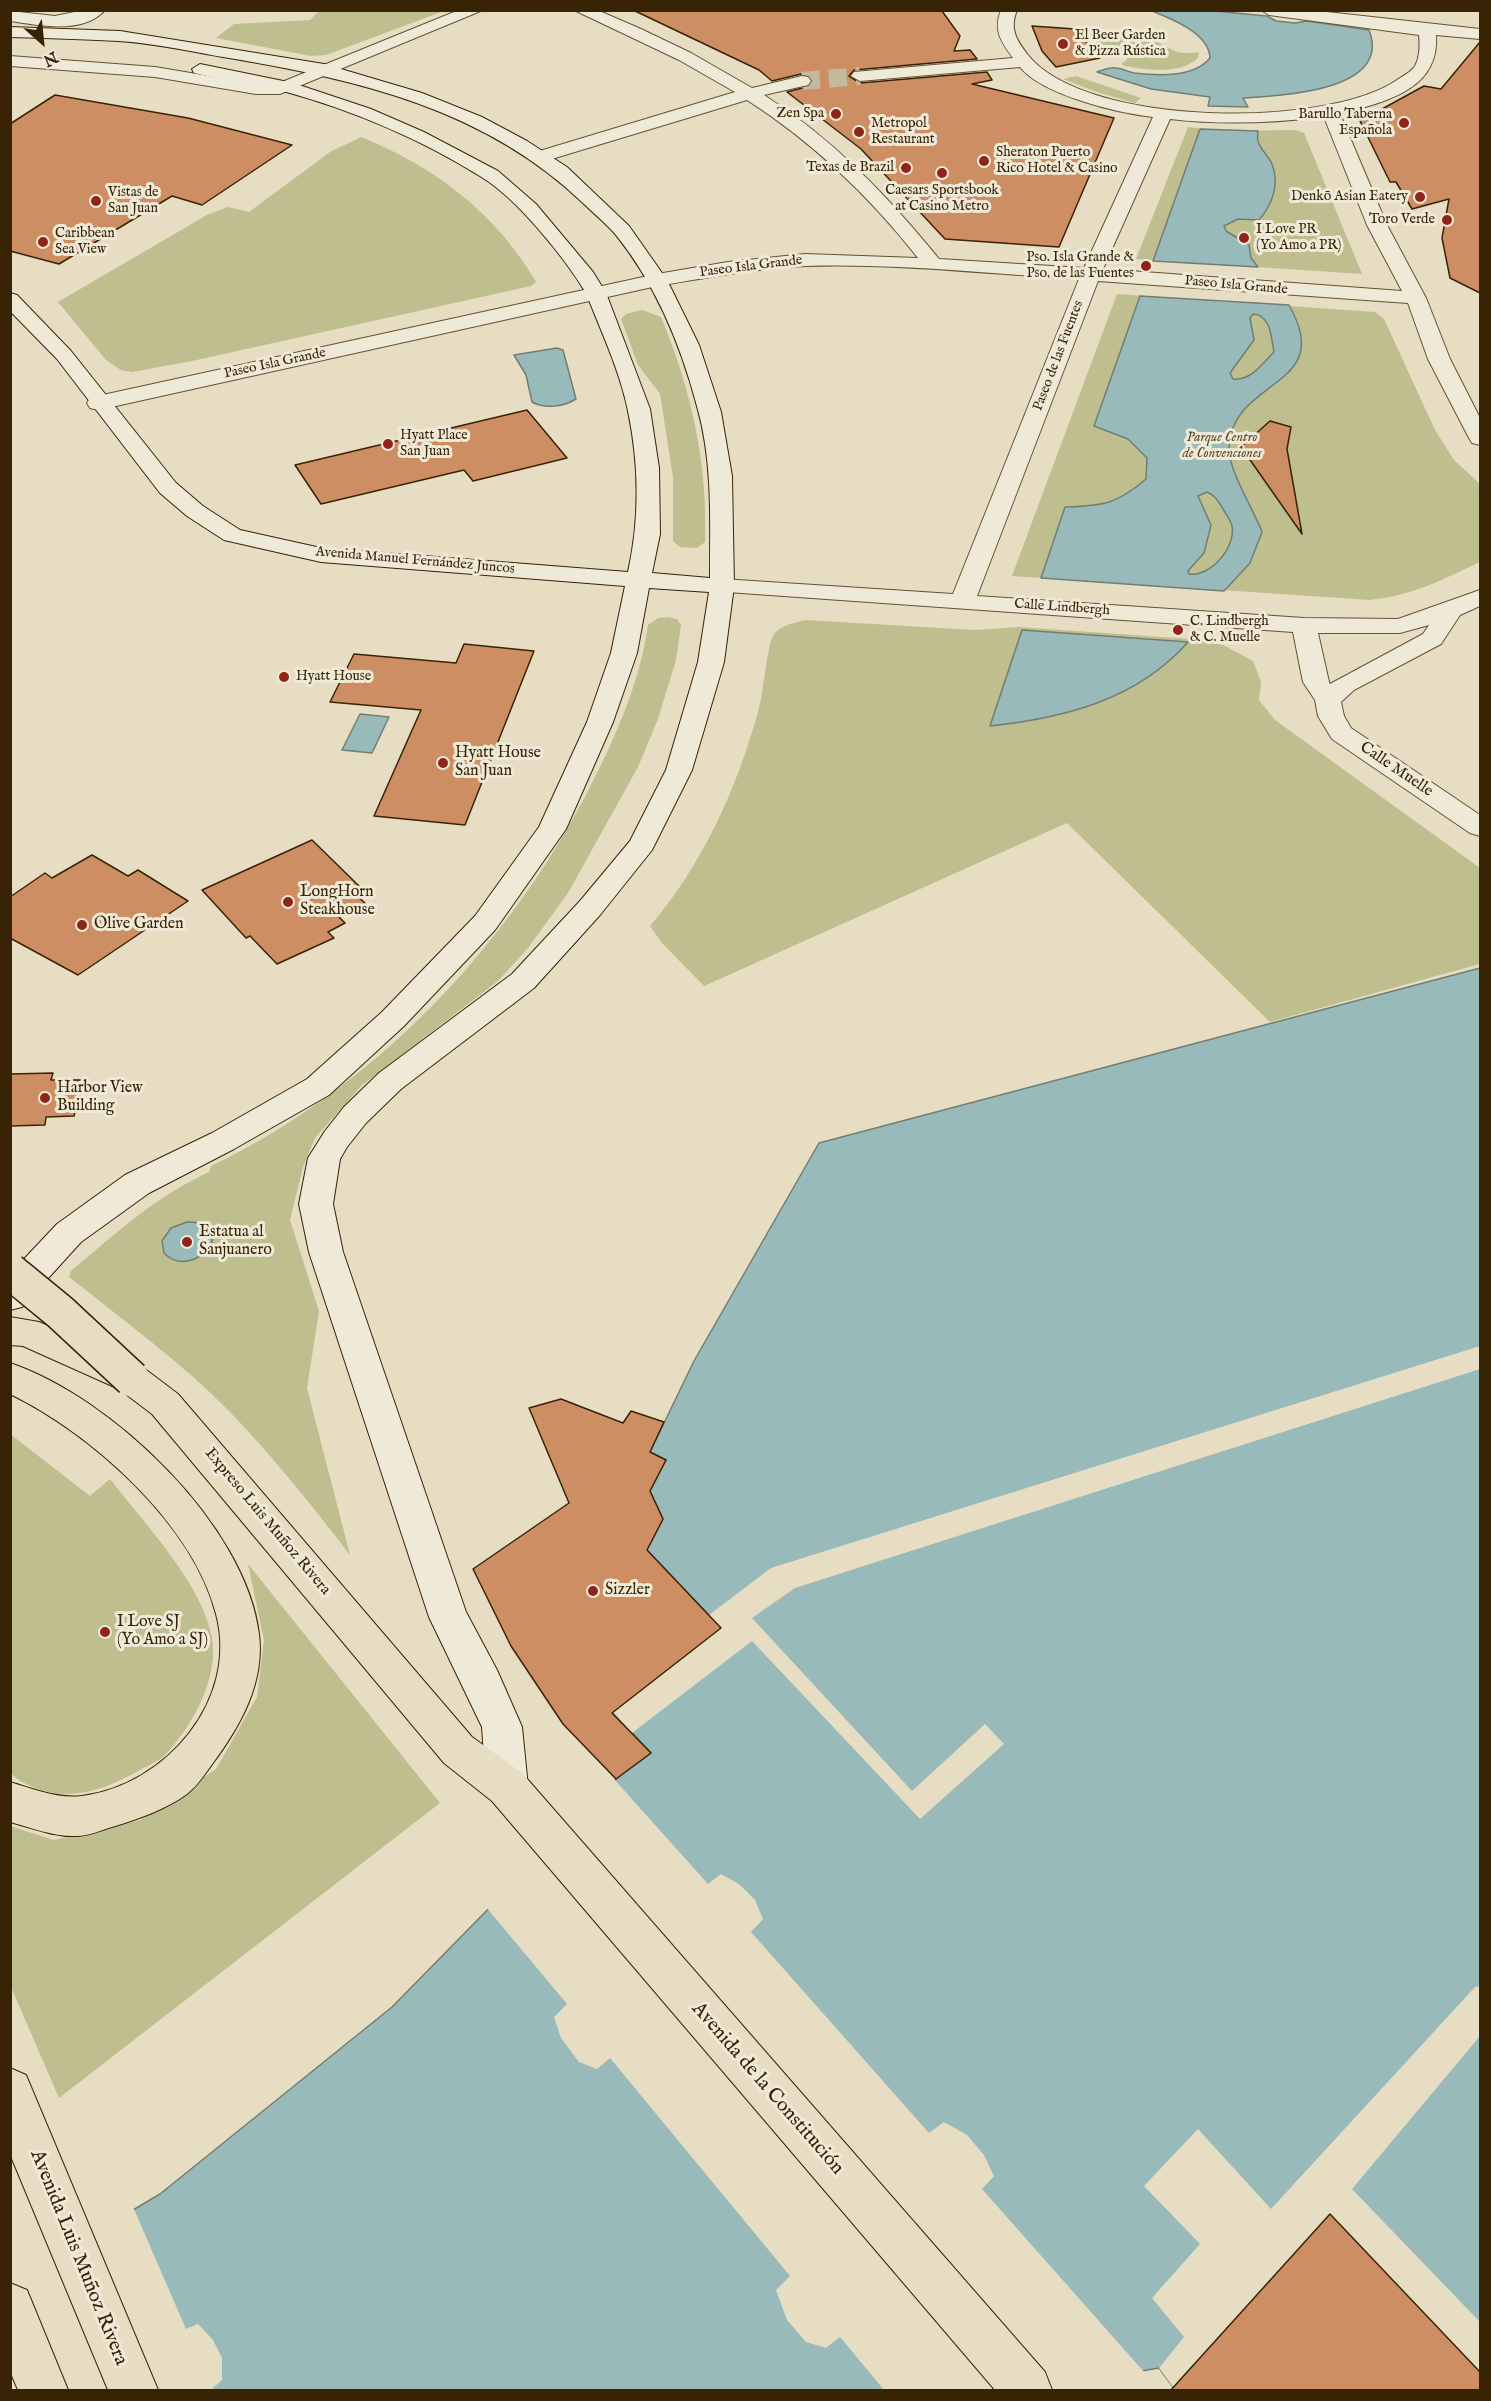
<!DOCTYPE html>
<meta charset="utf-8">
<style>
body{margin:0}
#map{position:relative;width:1491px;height:2401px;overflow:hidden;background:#e7ddc3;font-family:"IM FELL English",serif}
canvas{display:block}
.frame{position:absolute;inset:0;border:12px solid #392305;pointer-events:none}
.north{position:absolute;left:12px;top:12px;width:60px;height:60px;-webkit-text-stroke:4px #efe9d8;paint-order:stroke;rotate:153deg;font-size:16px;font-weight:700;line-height:24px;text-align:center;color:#392305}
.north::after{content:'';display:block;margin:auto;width:21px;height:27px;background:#392305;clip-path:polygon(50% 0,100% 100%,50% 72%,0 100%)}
</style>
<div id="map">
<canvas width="1491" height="2401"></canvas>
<div class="frame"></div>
<div class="north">N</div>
</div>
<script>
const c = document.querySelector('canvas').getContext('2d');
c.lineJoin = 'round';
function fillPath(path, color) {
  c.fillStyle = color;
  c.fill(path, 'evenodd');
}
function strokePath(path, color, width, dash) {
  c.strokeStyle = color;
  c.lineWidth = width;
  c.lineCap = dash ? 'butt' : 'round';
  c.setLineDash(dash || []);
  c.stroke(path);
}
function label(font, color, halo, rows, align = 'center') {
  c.font = font + ' "IM FELL English",serif';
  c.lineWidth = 6;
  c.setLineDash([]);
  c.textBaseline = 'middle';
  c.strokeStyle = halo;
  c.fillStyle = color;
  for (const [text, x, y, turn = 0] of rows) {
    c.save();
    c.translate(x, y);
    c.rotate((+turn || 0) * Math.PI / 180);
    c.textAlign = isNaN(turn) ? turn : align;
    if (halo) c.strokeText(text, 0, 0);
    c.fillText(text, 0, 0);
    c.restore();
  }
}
fillPath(new Path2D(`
 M319,11V10L444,11L326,55L311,56L216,38L234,24L310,20Z
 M1101,30C1118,30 1133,32 1149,38C1171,47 1172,56 1199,52L1198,58C1179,75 1149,70 1125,66L1121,64L1127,60L1126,55L1096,44L1089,38V34Z
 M1076,76L1141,98L1135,103L1097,92L1063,79Z
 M1188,127L1221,131L1296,130L1304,133L1362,274L1136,259Z
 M361,137C435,167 496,213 536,282L531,286L192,361L132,372L121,370L106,360L58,302L207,215L228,207L249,212L330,152Z
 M1117,294L1375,312L1384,319L1435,430L1454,460L1480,484V562C1444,579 1411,596 1370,600L1012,576Z
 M642,310L661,317C691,389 708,464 705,542L697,548L680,547L673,541V477L660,394L638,365L621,319L626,314Z
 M668,617L677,619L681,625L676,660L658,719L638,767L568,893L528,948L498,981L362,1085L315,1138L303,1167L290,1220L319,1311L307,1388L350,1555C312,1505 273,1457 230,1412C181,1362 123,1320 69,1277L71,1271C115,1234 156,1196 209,1172L211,1166C374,1088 508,947 590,787C616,736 640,682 648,625L658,618Z
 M805,620L975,630L1018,627L1191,639L1223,645L1253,661L1261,682L1259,700L1275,720L1480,868V964L1270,1022L1067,823L704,986L662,943L650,926C703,864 736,790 758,712C764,692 766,651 773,636C779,625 795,623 805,620Z
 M10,1434L90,1496L110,1479C143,1522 203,1584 212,1638C219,1677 193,1725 167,1753C161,1760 149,1765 140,1770C106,1789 71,1803 33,1787C24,1783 17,1780 11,1773Z
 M248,1564L440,1803L59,2098L11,1987L10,1826L54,1840L141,1820L216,1769L257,1697L264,1640Z`), '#bebe8e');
const water = new Path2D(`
 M1152,11H1215L1267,16L1276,21L1295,23L1307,21L1369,30C1393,91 1281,96 1243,98L1248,107L1208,106L1210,97L1151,89L1097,72C1103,70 1110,67 1116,68C1122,68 1128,72 1134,73C1158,76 1194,78 1210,58C1209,33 1172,19 1152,11Z
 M1200,129L1258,131C1255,147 1266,151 1272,164C1280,184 1272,205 1259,220L1238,219L1224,226L1226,231L1249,245L1251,258L1258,267L1153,261Z
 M1140,296L1289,305C1337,389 1232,377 1229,447C1228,470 1253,508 1262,532L1250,563L1224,591L1041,578L1065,507C1103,506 1117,504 1146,479L1147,458L1128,439L1094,426ZM1253,314C1271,315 1271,337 1274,352C1262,364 1251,381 1233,379L1230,373L1254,340L1250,318ZM1207,492C1216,496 1218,501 1223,509C1226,514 1231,521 1232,526C1236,547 1211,577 1189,574L1188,571L1204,553L1211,525L1198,496Z
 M557,348L563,350L576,399C563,407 545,409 532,402L526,375L514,355Z
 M1022,630L1188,642C1137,700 1064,718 990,726Z
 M360,714L389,717L372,753L342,750Z
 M1480,968V2372L1330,2214L1173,2387L1159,2368L1124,2374L1108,2390H11L10,2283L160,2194L392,2007L616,1779L651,1753L613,1712L721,1628L647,1550L663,1519L650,1491L666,1460L650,1452L694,1361L819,1143Z
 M187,1222C202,1222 217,1228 211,1246C200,1261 178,1268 164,1253L162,1241L171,1228Z`);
fillPath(water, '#98babb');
strokePath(water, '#727e72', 1.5);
fillPath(new Path2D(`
 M1480,1346V1369L795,1588L752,1618L912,1791L985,1724L1004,1744L920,1819L752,1641L632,1733L613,1712L721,1628L709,1615L771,1568Z
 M613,1778L708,1884L721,1874L739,1884L755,1900L763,1919L751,1932L929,2133L944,2122L967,2135L984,2155L994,2176L982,2189L1145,2373L1126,2377L1113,2390H884L840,2337L826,2348L806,2342L787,2320L776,2290L790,2276L610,2058L597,2069L579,2062L561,2038L554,2017L567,2004L486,1907Z
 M1480,1986V2036L1352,2189L1480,2322V2372L1330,2214L1173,2387L1159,2368L1184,2337L1152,2298L1200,2244L1144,2186L1198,2129L1271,2209L1475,1987Z
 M133,2207L186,2329L198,2324L213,2340L222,2358V2380L213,2388L214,2390H11L10,2280Z`), '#e7ddc3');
const building = new Path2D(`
 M633,10L942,11L960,36L954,51L970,50L977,59L854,70L849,76L860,83L987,72L992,80L972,84L1114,118L1059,247L945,239L861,149L787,92L810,86L813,81L810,76L801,74L772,81L759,70Z
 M1032,26L1075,29L1100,58L1056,67L1042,51Z
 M1480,42V293L1450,278L1442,238L1449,199L1412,209L1396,182H1390L1360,121L1424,86L1441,89Z
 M55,95L188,118L292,145L202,205L172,196L59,264L10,251V124Z
 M527,410L567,458L473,481L464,470L321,504L295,465Z
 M1270,421L1291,427L1287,449L1302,534L1241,447Z
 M464,644L534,651L465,825L374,816L421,710L330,702L354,654L456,663Z
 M312,840L359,886L351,890L366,904L339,917L345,923L328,932L334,938L277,964L250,936L246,938L202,890Z
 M92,855L128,876L138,870L188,901L78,975L10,938V897L45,873L52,878Z
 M53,1073L51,1080H84L74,1116L46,1117L45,1125L10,1126V1074Z
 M561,1399L623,1423L631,1411L664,1422L650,1452L666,1460L650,1491L663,1519L647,1550L721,1628L612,1713L651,1753L616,1779L563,1724L511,1646L473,1569L569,1503L529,1408Z
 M1330,2214L1480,2372V2391H1170Z`);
fillPath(building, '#ce8e64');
strokePath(building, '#392305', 1.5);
strokePath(new Path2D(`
 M802,81L860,76`), '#c4b89d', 18, [18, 9]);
const minor = new Path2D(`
 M84,10H105C83,35 39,25 10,21V11L55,16Z
 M459,10H483L280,94H256L155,77L10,66V56L155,67L256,84H277Z
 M574,10H597L641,29L691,53L752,88L802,76L808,77L811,81L808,85L764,95C833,139 888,196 939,259L1084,268L1153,117C1118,113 1042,95 1020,67L860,81L851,76L854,72L1013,58C1001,42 993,30 1001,10H1017C1009,29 1017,41 1028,55C1086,127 1325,129 1397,80C1403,76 1411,72 1415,66C1420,57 1420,45 1419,35L1269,15L1261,10H1309L1480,29V39L1436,35C1440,91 1383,102 1340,114L1387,225L1426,298L1450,359L1480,418V445L1472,443L1469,438L1428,359L1408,303L1098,281L977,596L1304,618L1398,619L1480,590V606L1460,615L1441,644L1354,690L1341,702L1344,716L1351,728L1480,815V836L1470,833L1332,739L1318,716L1315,700L1303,682L1293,632L713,591L710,586L713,581L722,579L953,594L1079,279C989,274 897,263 806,266C756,268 706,278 657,286L98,410L90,408L87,403L90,398L98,396L657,274L728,262L805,254L918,258C869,196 814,143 747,100L545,161H533L530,157L533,153L735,92L679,60ZM1324,117L1367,225L1402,291L1103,269L1170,119C1222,125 1272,123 1324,117ZM1429,625L1423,634L1330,684L1329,682L1318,633H1400Z`);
const secondary = new Path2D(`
 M10,27L120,31L324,64L422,93L482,117L527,141L567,167L629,226L667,280L699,345L721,412L732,476L734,586L724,662L692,770L652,850L600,915L534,988L401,1089L366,1123L347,1147L340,1159L333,1204L343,1252L466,1612L497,1670L522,1727L528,1787L522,1801L507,1807L492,1801L486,1787L482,1727L429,1617L309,1252L299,1204L308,1158L325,1131L344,1107L379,1073L512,974L580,901L630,841L666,770L698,662L709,592L649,588L637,653L613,722L566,829L495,930L404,1026L329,1095L234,1149L149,1193L81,1242L22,1307L10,1310V1274L57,1224L125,1175L212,1133L307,1079L382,1012L475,916L539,827L587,722L611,653L625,586L321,562L224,540L187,516L160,493L57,359L10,311V293L17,295L71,351L176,483L203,506L240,530L321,548L628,572C640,518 639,464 628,411C620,371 601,331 586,293C565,258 518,200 483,178C423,140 352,110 283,91C254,83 223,80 194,73L192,69L200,64L293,83L371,109L424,132L498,171L536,204L593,272L606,293L650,409L659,468L660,534L652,573L710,578C710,522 713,465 698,410C682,348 657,286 616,235C607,224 594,214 583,203C485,109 359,80 229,58C192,52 155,43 118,41C82,39 46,38 10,37Z`);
const primary = new Path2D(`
 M507,1767L522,1773L1045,2372L1052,2390H995L492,1801L486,1787L492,1773Z
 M10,2068L26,2075L158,2390H108L10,2154Z
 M10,2283L27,2290L68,2390H18L10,2371Z`);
const motorway = new Path2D(`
 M10,1317L39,1322L145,1369L178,1394L472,1737L522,1773L528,1787L522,1801L507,1807L492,1801L444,1763L152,1414L119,1389L23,1346L10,1345Z
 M10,1363C111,1397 246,1525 259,1634C265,1682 241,1725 213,1763C205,1774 198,1785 187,1794C165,1810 138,1819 112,1827C101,1830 89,1836 77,1836C54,1837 32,1828 10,1822V1782C33,1789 58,1799 82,1796C166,1785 239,1700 216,1614C193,1524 91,1433 10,1394Z`);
strokePath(minor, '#645234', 2);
strokePath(secondary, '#392305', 2);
strokePath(primary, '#392305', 2);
strokePath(motorway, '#392305', 2);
fillPath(minor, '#efe9d8');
fillPath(secondary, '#efe9d8');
fillPath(primary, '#e7ddc3');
fillPath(motorway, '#e7ddc3');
const motorwayBridge = new Path2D(`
 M10,1271L60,1312L132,1379`);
strokePath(motorwayBridge, '#392305', 38, []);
strokePath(motorwayBridge, '#e7ddc3', 35);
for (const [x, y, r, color] of [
 [1063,44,6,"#8f2418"],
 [836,114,6,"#8f2418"],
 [1404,123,6,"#8f2418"],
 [859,132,6,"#8f2418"],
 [984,161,6,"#8f2418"],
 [906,168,6,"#8f2418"],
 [942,173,6,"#8f2418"],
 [1420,197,6,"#8f2418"],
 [96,201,6,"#8f2418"],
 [1447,220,6,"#8f2418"],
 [1244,238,6,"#8f2418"],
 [43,242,6,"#8f2418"],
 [1146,266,6,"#8f2418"],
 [388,444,6,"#8f2418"],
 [1178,630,6,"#8f2418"],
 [284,677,6,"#8f2418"],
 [443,763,6,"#8f2418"],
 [288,902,6,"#8f2418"],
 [82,925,6,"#8f2418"],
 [45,1098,6,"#8f2418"],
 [187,1242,6,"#8f2418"],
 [593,1591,6,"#8f2418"],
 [105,1632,6,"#8f2418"]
]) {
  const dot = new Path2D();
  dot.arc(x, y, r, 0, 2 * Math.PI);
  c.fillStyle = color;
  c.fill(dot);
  strokePath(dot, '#efe9d8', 2);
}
label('14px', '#392305', '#efe9d8', [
 ["El Beer Garden",1075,36],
 ["& Pizza Rústica",1075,52],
 ["Zen Spa",824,114,"right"],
 ["Barullo Taberna",1392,115,"right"],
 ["Española",1392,131,"right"],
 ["Metropol",871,124],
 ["Restaurant",871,140],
 ["Sheraton Puerto",996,153],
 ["Rico Hotel & Casino",996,169],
 ["Texas de Brazil",894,168,"right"],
 ["Caesars Sportsbook",942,191,"center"],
 ["at Casino Metro",942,207,"center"],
 ["Vistas de",108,193],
 ["San Juan",108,209],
 ["Denkō Asian Eatery",1408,197,"right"],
 ["Toro Verde",1435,220,"right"],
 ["I Love PR",1256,230],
 ["(Yo Amo a PR)",1256,246],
 ["Caribbean",55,234],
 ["Sea View",55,250],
 ["Pso. Isla Grande &",1134,258,"right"],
 ["Pso. de las Fuentes",1134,274,"right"],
 ["Hyatt Place",400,436],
 ["San Juan",400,452],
 ["C. Lindbergh",1190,622],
 ["& C. Muelle",1190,638],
 ["Hyatt House",296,677]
], 'left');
label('14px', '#392305', '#efe9d8', [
 ["Paseo Isla Grande",751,267,-7],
 ["Paseo Isla Grande",1236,286,5],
 ["Paseo de las Fuentes",1059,356,-69],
 ["Paseo Isla Grande",275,364,-12],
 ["Avenida Manuel Fernández Juncos",415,561,5],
 ["Calle Lindbergh",1062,608,4]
]);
label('italic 14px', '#5a4a27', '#efe9d8', [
 ["Parque Centro",1222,438],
 ["de Convenciones",1222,454]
]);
label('16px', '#392305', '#efe9d8', [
 ["Hyatt House",455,754],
 ["San Juan",455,772],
 ["LongHorn",300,893],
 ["Steakhouse",300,911],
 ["Olive Garden",94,925],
 ["Harbor View",57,1089],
 ["Building",57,1107],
 ["Estatua al",199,1233],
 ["Sanjuanero",199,1251],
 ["Sizzler",605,1591],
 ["I Love SJ",117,1623],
 ["(Yo Amo a SJ)",117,1641]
], 'left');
label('16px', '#392305', '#efe9d8', [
 ["Calle Muelle",1396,770,34],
 ["Expreso Luis Muñoz Rivera",267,1522,50]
]);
label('20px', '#392305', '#efe9d8', [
 ["Avenida de la Constitución",767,2089,49],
 ["Avenida Luis Muñoz Rivera",78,2258,68]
]);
</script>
